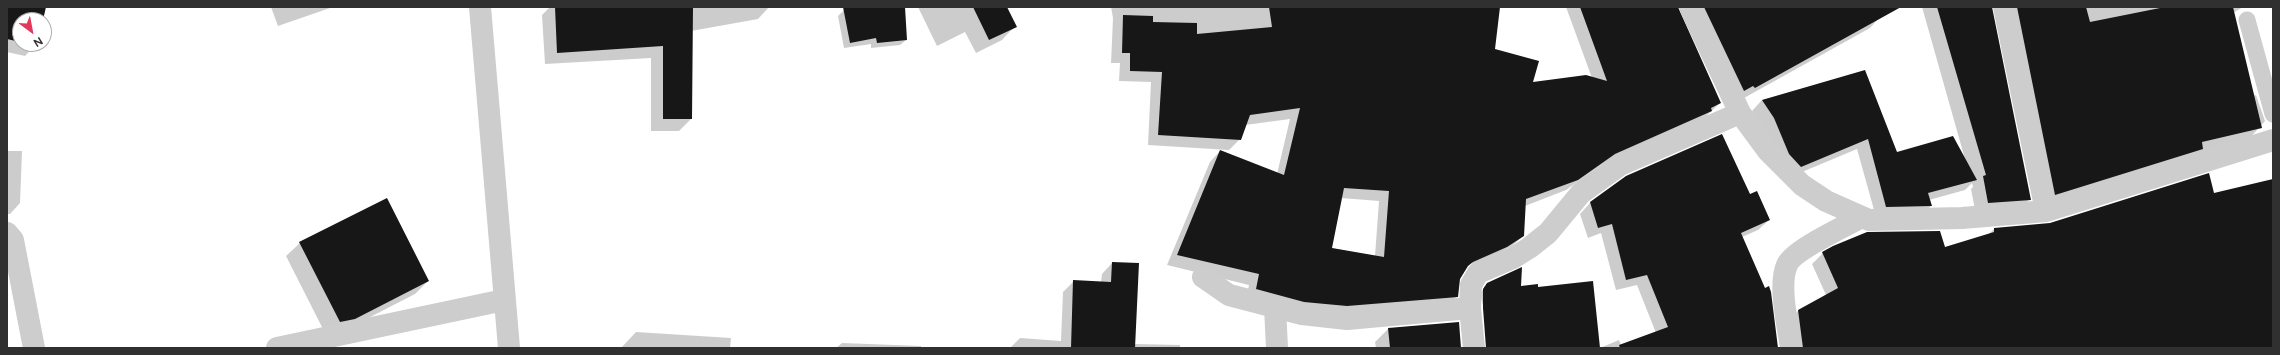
<!DOCTYPE html>
<style>
body{margin:0}
#map{position:relative;width:2280px;height:355px;overflow:hidden;background:#fff;font-family:Figtree,sans-serif}
canvas{display:block}
.frame{position:absolute;inset:0;border:8px solid #303030;pointer-events:none}
.north{position:absolute;left:12px;top:12px;width:40px;height:40px;box-sizing:border-box;background:#fff;border:1px solid #acacac;border-radius:50%;rotate:148deg;font-size:11px;font-weight:700;line-height:16px;text-align:center;color:#303030}
.north::after{content:'';display:block;margin:auto;width:14px;height:18px;background:#e3375b;clip-path:polygon(50% 0,100% 100%,50% 72%,0 100%)}
</style>
<div id="map">
<canvas width="2280" height="355"></canvas>
<div class="frame"></div>
<div class="north">N</div>
</div>
<script>
const c = document.querySelector('canvas').getContext('2d');
c.lineJoin = 'round';
function fillPath(path, color) {
  c.fillStyle = color;
  c.fill(path, 'evenodd');
}
function strokePath(path, color, width, dash) {
  c.strokeStyle = color;
  c.lineWidth = width;
  c.lineCap = dash ? 'butt' : 'round';
  c.setLineDash(dash || []);
  c.stroke(path);
}
fillPath(new Path2D(`
 M7,7H45L42,20H20V44H36L25,56L7,52Z
 M271,7H333L278,26Z
 M550,7H769L758,19L691,31V119L679,131H651V58L545,64L542,15Z
 M883,7H904L906,40L900,45L871,48V44L844,48L838,16L844,10Z
 M918,7H1006L1015,26L1002,40L976,53L965,32L937,46Z
 M1111,7H1499L1494,49L1531,83L1592,78L1566,7H1677L1720,103L1700,122L1603,164L1566,190L1525,206L1523,236L1512,246L1473,267L1471,258L1455,261L1457,296L1446,307L1336,317L1246,300L1249,285L1167,265L1210,162L1220,151L1277,174L1290,119L1245,125L1240,139L1229,150L1148,145L1151,82L1119,81L1120,63H1111L1113,18ZM1341,198L1379,201L1375,256L1331,248Z
 M1684,7H1880V17L1870,28L1744,98Z
 M1922,7H2243L2233,13L2253,96L2256,95L2265,121L2248,140L2043,207L1996,7H1991L2030,199L2017,212L1976,215L1971,189L1973,187L1972,183L1965,190L1929,200L1931,206L1920,216L1876,217L1857,149L1790,177L1752,111L1762,100L1864,71L1897,153L1965,159Z
 M7,151H22L20,203L10,214H7Z
 M1627,177L1749,195L1769,220L1758,230L1742,237L1777,348H1600L1619,340L1621,345L1656,333L1637,285L1616,290L1601,233L1588,238L1580,214L1590,203Z
 M2273,180V348H1791L1788,321L1798,311L1826,295L1812,264L1823,253L1944,249L1987,236L1994,229L2050,224L2214,194Z
 M300,243L428,281L415,294L341,332L326,335L286,256Z
 M1112,263L1135,344L1180,345V348H1010L1020,338L1061,341L1063,292L1074,281L1101,282L1102,274Z
 M1490,282L1537,288L1599,348H1493L1480,293Z
 M1458,323L1460,348H1376L1375,342L1388,329Z
 M636,332L731,338L730,348H621Z
 M842,343L921,346V348H836Z`), '#0003');
fillPath(new Path2D(`
 M7,7H46L43,20H20V42L7,39Z
 M555,7H693L692,119H663V46L557,53Z
 M843,7H905L907,40L877,43L876,38L850,43Z
 M973,7H1007L1017,27L989,40Z
 M1269,7H1500L1495,49L1539,61L1533,82L1586,75L1607,81L1580,7H1678L1721,103L1711,108L1712,111L1615,154L1578,180L1526,199L1524,236L1507,247L1473,262L1468,266L1460,279L1458,297L1347,306L1304,302L1256,289L1259,274L1177,255L1220,150L1284,175L1300,108L1250,115L1241,140L1158,135L1162,72L1130,71V53H1122L1123,15L1153,16V22L1197,23V34L1272,27ZM1344,188L1389,191L1384,257L1332,248Z
 M1704,7H1901L1755,88L1753,86L1744,91Z
 M1937,7H1992L2031,200L1988,203L1983,176L1986,175Z
 M2017,7H2086L2090,22L2165,7H2233L2262,128L2202,142L2203,149L2055,195Z
 M1865,70L1897,152L1953,136L1977,180L1928,193L1932,206L1886,207L1868,139L1801,167L1789,154L1774,118L1762,100Z
 M1722,134L1750,194L1757,191L1770,220L1741,233L1765,288L1769,286L1771,292L1778,348H1620L1619,345L1668,327L1647,275L1626,280L1612,224L1598,228L1590,202L1626,176Z
 M2209,173L2214,193L2273,179V348H1803L1798,310L1838,288L1822,252L1833,246L1867,232L1940,231L1945,247L1994,232V228L2050,223Z
 M387,198L429,281L355,319L340,322L299,242Z
 M1112,262L1139,263L1135,348H1071L1073,280L1111,282Z
 M1522,267L1521,286L1538,284V287L1593,281L1600,348H1486L1483,308V289L1487,283Z
 M1459,322L1461,348H1390L1388,328Z`), '#171717');
strokePath(new Path2D(`
 M2247,20L2273,114`), '#cdcdcd', 17);
strokePath(new Path2D(`
 M480,7L509,348
 M1690,7L1740,113L1768,151L1802,185L1826,201L1869,220L1962,218L2046,211L2273,140
 M2004,7L2046,211
 M7,233L13,240L34,348
 M1203,277L1229,295L1302,314L1347,319L1470,308
 M1275,307L1277,348
 M277,348L504,300
 M1474,348L1470,308L1471,285L1478,273L1513,258L1529,248L1548,233L1581,193L1620,165L1740,113
 M1791,348C1788,326 1778,285 1787,265C1793,250 1846,226 1862,217`), '#cdcdcd', 22);
</script>
